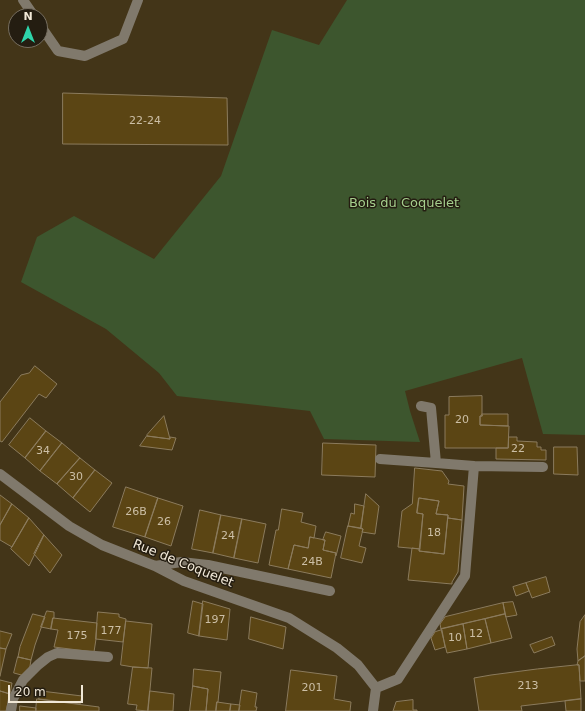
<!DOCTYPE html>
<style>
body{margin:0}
#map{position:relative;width:585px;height:711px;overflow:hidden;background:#433518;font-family:"DejaVu Sans",sans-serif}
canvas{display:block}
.north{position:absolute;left:8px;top:8px;width:40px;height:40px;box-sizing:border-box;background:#241d11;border:1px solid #766e60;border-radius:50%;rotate:0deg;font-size:11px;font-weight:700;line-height:16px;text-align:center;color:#f1e8d7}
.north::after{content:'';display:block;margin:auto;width:14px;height:18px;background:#2ed4aa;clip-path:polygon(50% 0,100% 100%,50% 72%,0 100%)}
.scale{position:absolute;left:8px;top:685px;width:75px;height:18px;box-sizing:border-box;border:2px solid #f1e8d7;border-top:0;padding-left:5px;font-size:12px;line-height:14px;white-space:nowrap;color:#f1e8d7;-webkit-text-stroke:3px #241d11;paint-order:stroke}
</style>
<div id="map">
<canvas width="585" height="711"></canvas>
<div class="north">N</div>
<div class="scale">20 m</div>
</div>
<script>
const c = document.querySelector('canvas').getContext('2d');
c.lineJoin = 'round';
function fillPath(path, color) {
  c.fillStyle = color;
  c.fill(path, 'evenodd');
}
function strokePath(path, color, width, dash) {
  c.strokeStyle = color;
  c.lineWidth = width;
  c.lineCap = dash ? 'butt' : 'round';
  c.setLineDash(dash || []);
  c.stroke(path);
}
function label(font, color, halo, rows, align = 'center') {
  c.font = font + ' "DejaVu Sans",sans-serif';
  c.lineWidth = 3;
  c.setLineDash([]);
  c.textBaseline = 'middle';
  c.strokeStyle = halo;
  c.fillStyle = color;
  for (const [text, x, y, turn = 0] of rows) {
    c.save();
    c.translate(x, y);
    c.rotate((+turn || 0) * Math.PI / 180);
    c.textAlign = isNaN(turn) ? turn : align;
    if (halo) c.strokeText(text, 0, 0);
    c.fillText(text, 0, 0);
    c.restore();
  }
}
fillPath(new Path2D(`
 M347,0H585V435L543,434L522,358L405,391L410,411L420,442L324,439L310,411L177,396L159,373L106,329L21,282L37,237L74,216L154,259L221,176L272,30L319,45Z`), '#3d562e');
const building = new Path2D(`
 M63,93L227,98L228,145L63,144Z
 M35,366L57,384L46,398L39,394L2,442L0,441V402L21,375L29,373Z
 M482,396V416H480V425L509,426L508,448H445V415H449V397Z
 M482,414H508V426L480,425V416H482Z
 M164,416L170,439L147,436V435Z
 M30,418L46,431L25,458L9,445Z
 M46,431L62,443L40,471L25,458Z
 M147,436L170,439V437L176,438L172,450L140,446Z
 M509,437H517V441L537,442V447H541V450H546V460L496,459V448H508Z
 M62,443L80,458L57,484L40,471Z
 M323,443L376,445L375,477L322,475Z
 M554,447H577L578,475L554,474Z
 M80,458L95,470L73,498L57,484Z
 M415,468L442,471L449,481L448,484L464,486L462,520L448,518V515L436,514L439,501L419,498L417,513L423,514L420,549L398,547L402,511L412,504Z
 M95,470L112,483L90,512L73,498Z
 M126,487L158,498L145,537L113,527Z
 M366,494L379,506L375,534L362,532L363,529L361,528Z
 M0,495L12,504L0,525Z
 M158,498L183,506L171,546L145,537Z
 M419,498L439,501L436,514L448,515L444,554L419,551L423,514L417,513Z
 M12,504L29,518L12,547L0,540V525Z
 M355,504L364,506L361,528L348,526L351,513L354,514Z
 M282,509L303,513L301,522L316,526L314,538L310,537L308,548L294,545L288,569L269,565L276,530H278Z
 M200,510L221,515L213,553L192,549Z
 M221,515L242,519L234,558L213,553Z
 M29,518L44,535L29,566L11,549Z
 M448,518L462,520L458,572L452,582V584L408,580L412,548L420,549L419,551L444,554Z
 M242,519L266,524L258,563L234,558Z
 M348,526L363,529L359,546L366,548L362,563L341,558Z
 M326,532L341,536L336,556L335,555L336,553L323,550L325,540H323Z
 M44,535L62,555L50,573L34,554Z
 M310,537L325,540L323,550L336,553L331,578L288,569L294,545L308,548Z
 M546,577L550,592L532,598L526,583Z
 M526,583L529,591L516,596L513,587Z
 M193,601L203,604L199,636L188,633Z
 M203,601L230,609L227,640L199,636Z
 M513,602L517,615L506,617L503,603Z
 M503,603L505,614L441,629L440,624L445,617Z
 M47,611L54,612V618H53L51,629L41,627Z
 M98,612L119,614V617L126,619L123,642L96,639Z
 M33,614L45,617L35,645L31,660L18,657L20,647Z
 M505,614L512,638L491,643L485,619Z
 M585,615V656L578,661L577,649L580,622Z
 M251,617L286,627L283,649L249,639Z
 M53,618L97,623L96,639L94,652L54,647L58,630L51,629Z
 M485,619L491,643L467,649L463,624Z
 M126,621L152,624L148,668L133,667L121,665Z
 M463,624L467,649L447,653L441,629Z
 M442,630L445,647L435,650L431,638L435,632Z
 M0,631L12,634L6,649L0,648Z
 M552,637L555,645L534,653L530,645Z
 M0,648L6,649L0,676Z
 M585,656V681H580L579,665H577L578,661Z
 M18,657L31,660L29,672L25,676L14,673Z
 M579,665L581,699L521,706L522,711H479L474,678L491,675L537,669Z
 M133,667L152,668L148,711L136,710L137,705L128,704Z
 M194,669L221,672L218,702H217L216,711H206L208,689L193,686Z
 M291,670L337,676L334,699L351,702L350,711H286Z
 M0,680L12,683L10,694L0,691Z
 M193,686L208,689L206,711H190Z
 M242,690L257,693L255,707H257L256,711H239Z
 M0,691L10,694L6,711H0Z
 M41,691L82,696L80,704L39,699Z
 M150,691L174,694L173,711H148Z
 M37,699L99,707V711H36Z
 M581,699V711H566L565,701Z
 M413,700V710H417V711H393L396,702Z
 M217,702L231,704L230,711H216Z
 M231,704L240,705L239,711H230Z
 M20,706L36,708V711H20Z`);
fillPath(building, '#5b4514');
strokePath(building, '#8b7b5d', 1);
strokePath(new Path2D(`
 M23,0L34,16
 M40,25L58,51L85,56L123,39L138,0
 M380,459L436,463
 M474,466L543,467
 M0,474L69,526L102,545L155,566L184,581L289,618L337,648L358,665L376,688L373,711
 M155,566L181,562L208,565L330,591
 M376,688L398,679L465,576L474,466L436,463L431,408L421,406
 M11,711L13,699L23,680L38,665L48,657L57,653L108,657`), '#80796c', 10);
label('11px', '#ccbfa6', null, [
 ["22-24",145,121],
 ["20",462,420],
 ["22",518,449],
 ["34",43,451],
 ["30",76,477],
 ["26B",136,512],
 ["26",164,522],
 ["18",434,533],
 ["24",228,536],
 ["24B",312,562],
 ["197",215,620],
 ["177",111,631],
 ["12",476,634],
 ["175",77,636],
 ["10",455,638],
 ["213",528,686],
 ["201",312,688]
]);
label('13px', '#a4ce8c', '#241d11', [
 ["Bois du Coquelet",404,204]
]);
label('13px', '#f1e8d7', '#241d11', [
 ["Rue de Coquelet",183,564,22]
]);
</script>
